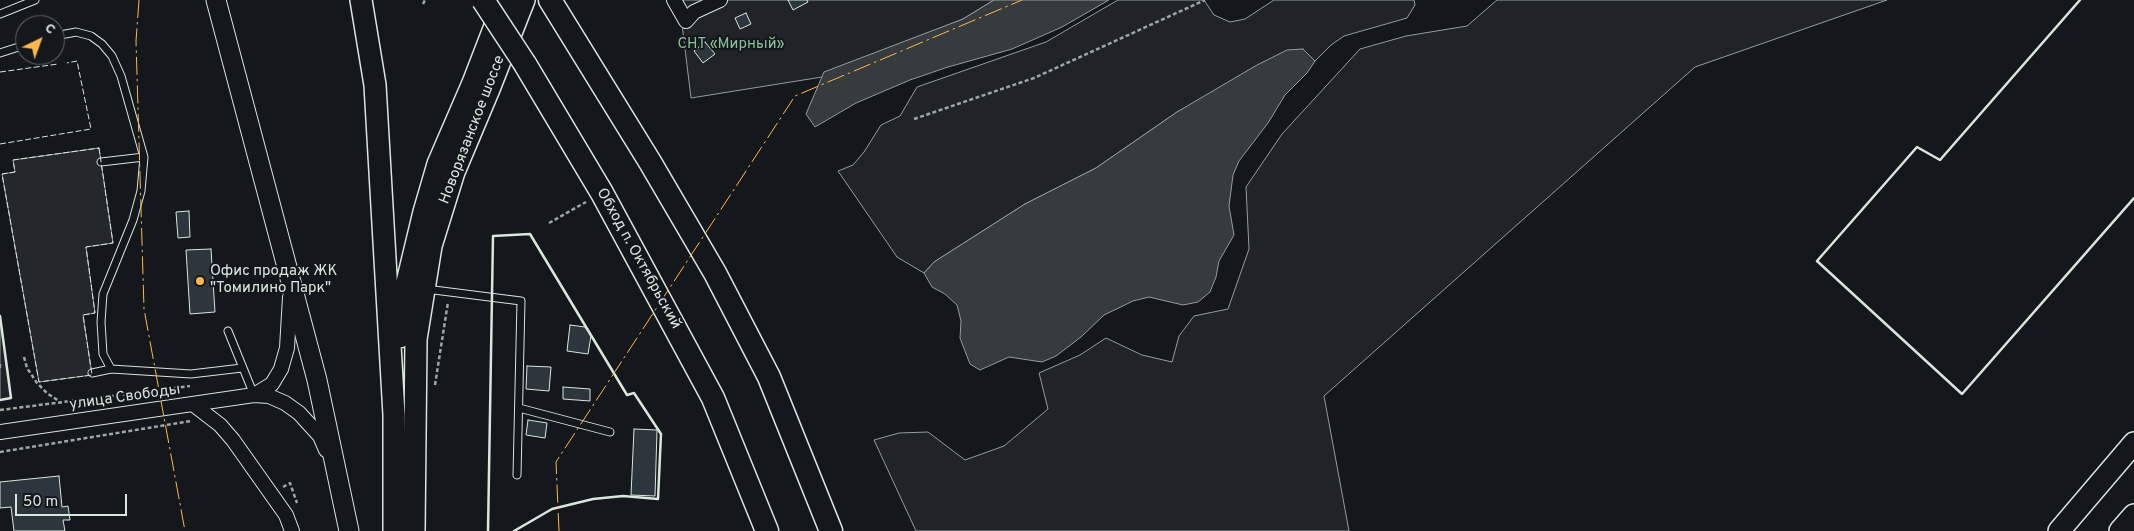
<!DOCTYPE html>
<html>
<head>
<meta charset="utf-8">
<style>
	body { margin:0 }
	#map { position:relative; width:2134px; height:531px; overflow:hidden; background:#14181c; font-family:Overpass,sans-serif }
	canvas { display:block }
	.north { position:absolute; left:15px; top:15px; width:50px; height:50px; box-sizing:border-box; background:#14181c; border:1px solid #626a69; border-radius:50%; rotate:42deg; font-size:14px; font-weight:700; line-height:20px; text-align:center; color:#d8e6dc }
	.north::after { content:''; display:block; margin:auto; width:18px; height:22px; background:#ffb74d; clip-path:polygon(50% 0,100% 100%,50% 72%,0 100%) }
	.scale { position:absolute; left:15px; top:494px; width:112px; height:22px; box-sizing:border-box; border:2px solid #d8e6dc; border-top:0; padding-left:6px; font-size:15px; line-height:18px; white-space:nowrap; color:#d8e6dc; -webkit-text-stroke:4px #14181c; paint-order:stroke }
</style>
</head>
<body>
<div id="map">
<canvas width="2134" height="531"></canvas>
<div class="north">С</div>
<div class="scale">50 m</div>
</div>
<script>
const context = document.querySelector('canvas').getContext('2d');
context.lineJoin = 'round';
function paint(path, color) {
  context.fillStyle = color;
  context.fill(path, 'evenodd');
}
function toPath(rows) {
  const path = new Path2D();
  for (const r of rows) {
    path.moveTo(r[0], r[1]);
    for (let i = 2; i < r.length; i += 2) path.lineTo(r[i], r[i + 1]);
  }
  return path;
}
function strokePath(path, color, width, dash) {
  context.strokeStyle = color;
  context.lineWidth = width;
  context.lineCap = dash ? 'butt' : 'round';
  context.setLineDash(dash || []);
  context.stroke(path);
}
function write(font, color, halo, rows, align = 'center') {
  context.font = font + ' Overpass,sans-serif';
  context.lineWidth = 4;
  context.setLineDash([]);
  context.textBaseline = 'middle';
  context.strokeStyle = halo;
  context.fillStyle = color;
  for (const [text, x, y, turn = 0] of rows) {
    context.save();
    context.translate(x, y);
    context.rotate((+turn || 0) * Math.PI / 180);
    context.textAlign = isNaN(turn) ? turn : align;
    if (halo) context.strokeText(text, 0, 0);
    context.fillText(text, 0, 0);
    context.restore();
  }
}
const green = toPath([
	[681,0,994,0,963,19,822,77,691,98,681,16,681,0],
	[1118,0,1204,0,1214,15,1230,22,1245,19,1274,0,1414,0,1415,5,1407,18,1344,36,1331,45,1315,61,1303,49,1177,112,1096,168,1025,204,934,262,924,273,897,257,838,171,853,165,864,152,881,125,900,116,917,87,1046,42,1118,0],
	[1497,0,1887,0,1695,67,1324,396,1349,531,916,531,874,440,899,433,928,432,965,460,1004,446,1048,409,1039,373,1080,355,1106,338,1142,355,1172,362,1179,336,1194,316,1228,309,1249,249,1246,187,1282,134,1360,49,1406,36,1467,26,1497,0],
	[0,316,11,398,0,400,0,316]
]);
const parking = toPath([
	[99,148,113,243,86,247,95,313,83,315,92,375,39,382,2,174,15,172,13,160,99,148]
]);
const water = toPath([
	[994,0,1109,0,1062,27,1012,49,948,67,910,80,856,103,815,127,806,114,824,72,963,19,994,0],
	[1303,49,1315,61,1307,73,1285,95,1268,123,1239,161,1233,175,1229,206,1234,235,1219,261,1216,277,1210,292,1198,302,1183,305,1149,297,1133,301,1104,315,1081,337,1056,356,1042,362,1009,357,980,370,970,364,960,338,961,321,957,305,945,294,932,287,924,273,934,262,1025,204,1096,168,1177,112,1257,65,1287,50,1303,49]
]);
const building = toPath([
	[788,0,807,0,808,2,793,10,788,0],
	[746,13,751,24,740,29,735,18,746,13],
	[705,42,715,54,703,63,694,51,705,42],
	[189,211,190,237,178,238,176,212,189,211],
	[211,249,215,312,190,314,186,250,211,249],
	[570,325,585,327,591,336,588,354,567,351,570,325],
	[527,366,551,367,549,391,526,389,527,366],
	[563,387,590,389,590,401,563,399,563,387],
	[528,420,547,423,545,438,526,435,528,420],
	[634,429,657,430,655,496,631,495,634,429],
	[59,476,62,507,68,506,70,520,63,520,65,531,14,531,11,507,0,508,0,482,59,476]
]);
const path = toPath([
	[423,4,425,0],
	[914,119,1034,78,1205,0],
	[549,223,586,202],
	[24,357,27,368,37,383,48,394,59,401],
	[0,364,0,370],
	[435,385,448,302],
	[0,410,190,386],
	[0,452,191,421],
	[283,487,290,483,297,503]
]);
const service = toPath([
	[0,14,35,0],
	[55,36,76,32,91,36,102,44,112,56,121,76,144,157],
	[0,53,25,45],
	[101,162,144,157,141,191,133,220,103,294,101,322,103,354,111,369],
	[426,289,521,301,517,475],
	[228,331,254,395],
	[92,373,111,369,191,374,242,368],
	[519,408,610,432]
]);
const minor = toPath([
	[674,0,686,21,694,12,720,0],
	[254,395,269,396,285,403,299,413,320,436,326,450],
	[194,405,220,425,233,440,286,515,292,531],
	[0,432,254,395,272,384,281,369,287,348,290,297]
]);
const secondary = toPath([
	[216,0,317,380,349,531]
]);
const primary = toPath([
	[361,0,375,85,394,415,394,531],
	[400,337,404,295,424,212,438,164,473,83,505,0],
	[414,531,416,339,431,246,454,172,489,89,524,0],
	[2059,531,2134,443],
	[2120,531,2134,515]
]);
const trunk = toPath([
	[550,0,650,162,715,273,769,377,831,531],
	[525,64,602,193,713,398,767,531]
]);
const trunkBridge = toPath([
	[483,0,525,64]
]);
const fence = toPath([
	[0,72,58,64],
	[0,144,91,129,77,61,67,63],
	[99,148,113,243,86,247,95,313,83,315,92,375,39,382,2,174,15,172,13,160,99,148]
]);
const wall = toPath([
	[2080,0,1940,160,1917,147,1817,261,1962,394,2134,198],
	[0,316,11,398,0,400],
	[488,531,493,236,530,234,627,395,634,393,661,434,658,499,623,496,593,499,552,509,514,531]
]);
const power = toPath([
	[139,0,136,41,144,309,185,531],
	[559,531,556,462,795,96,1022,0]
]);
const markers = [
	[200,281,5,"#ffb74d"]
];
const parkNames = [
	["СНТ «Мирный»",731,45]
];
const streetNames = [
	["Новорязанское шоссе",473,130,-69],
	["Обход п. Октябрьский",638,259,61],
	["улица Свободы",125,398,-8]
];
const poiNames = [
	["Офис продаж ЖК",210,272],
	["\"Томилино Парк\"",210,289]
];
paint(green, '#202428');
strokePath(green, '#939e99', 1);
paint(parking, '#24282b');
strokePath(parking, '#939e99', 1);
paint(water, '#363b3e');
strokePath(water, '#939e99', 1);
paint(building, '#2c363c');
strokePath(building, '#d8e6dc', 1);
strokePath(service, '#d8e6dc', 9);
strokePath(minor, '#d8e6dc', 16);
strokePath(secondary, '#d8e6dc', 21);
strokePath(primary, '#d8e6dc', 24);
strokePath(trunk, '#d8e6dc', 25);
strokePath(path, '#9da8a2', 2.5, [4, 2.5]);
strokePath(service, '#14181c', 7);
strokePath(minor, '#14181c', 14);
strokePath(secondary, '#14181c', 19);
strokePath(primary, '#14181c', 21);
strokePath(trunk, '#14181c', 22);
strokePath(trunkBridge, '#d8e6dc', 25, []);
strokePath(trunkBridge, '#14181c', 22);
strokePath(fence, '#d8e6dc', 1, [6, 2.5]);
strokePath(wall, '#d8e6dc', 2.5);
strokePath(power, '#ffb74d', 1, [18, 4, 2.5, 4]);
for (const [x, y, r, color] of markers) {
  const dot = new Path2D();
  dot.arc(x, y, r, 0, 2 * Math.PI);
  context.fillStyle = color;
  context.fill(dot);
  strokePath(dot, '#14181c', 2);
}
write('15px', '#8ac095', '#14181c', parkNames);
write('15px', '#d8e6dc', '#14181c', streetNames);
write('15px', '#d8e6dc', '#14181c', poiNames, 'left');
</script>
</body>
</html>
